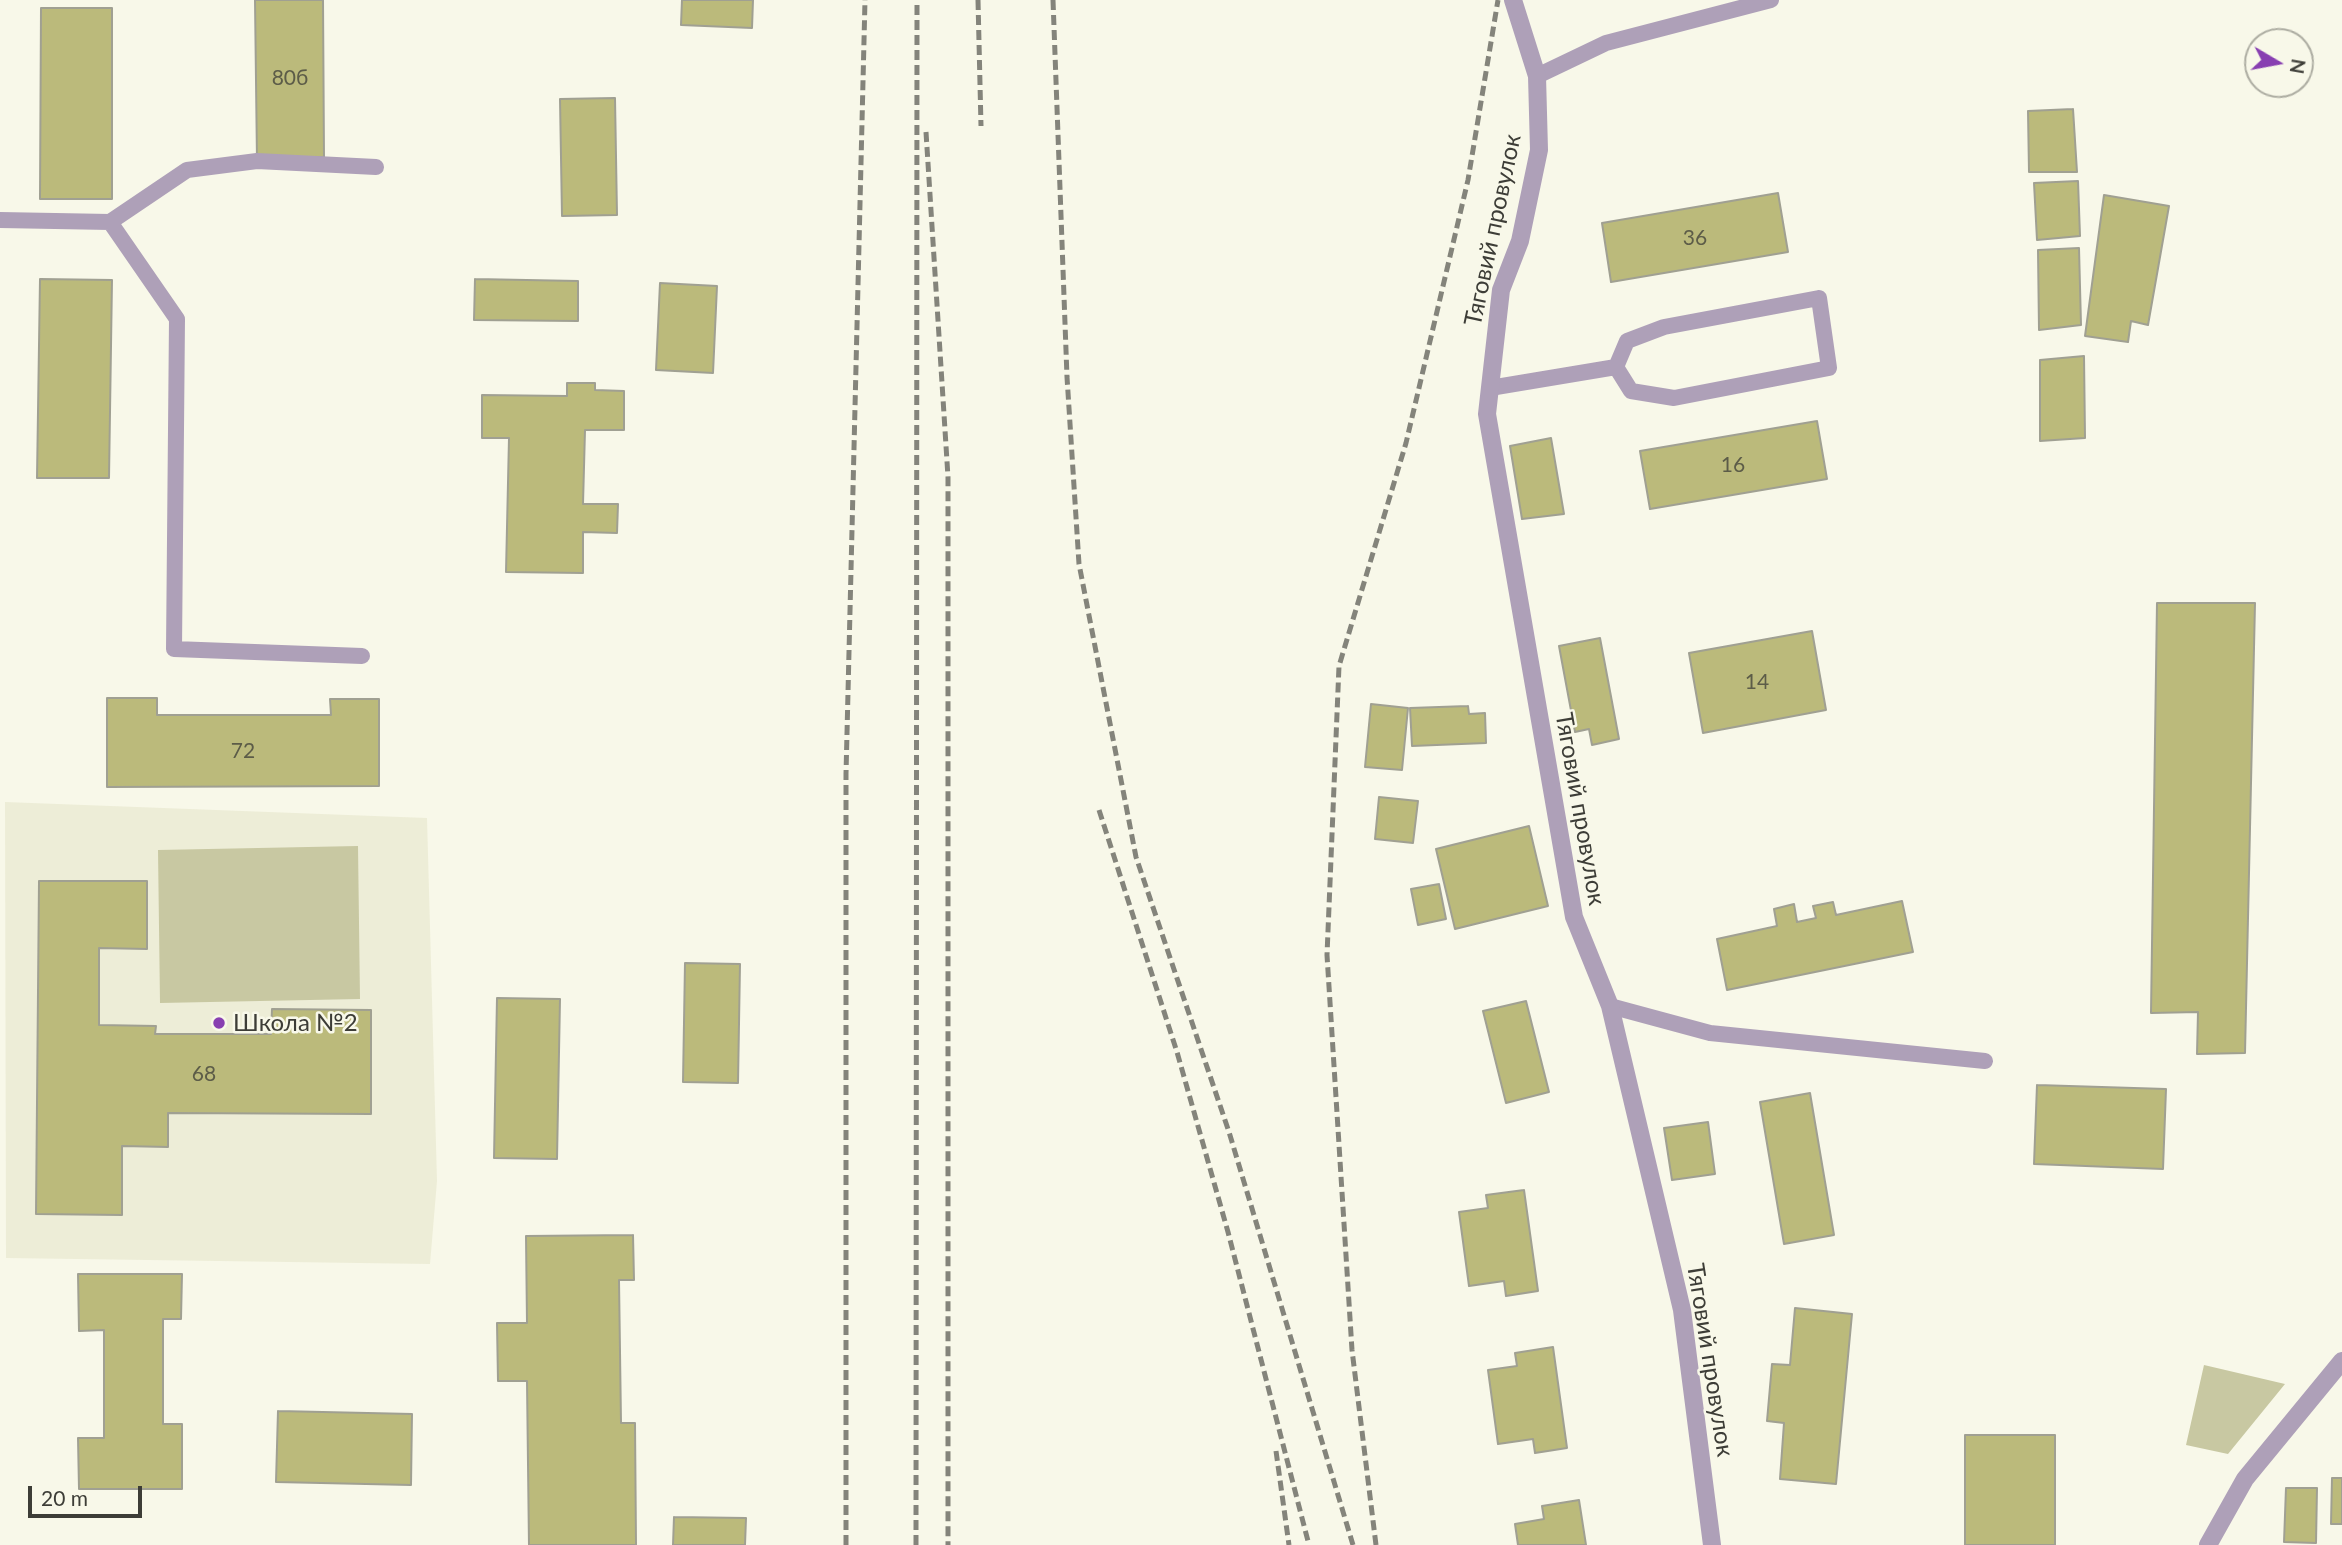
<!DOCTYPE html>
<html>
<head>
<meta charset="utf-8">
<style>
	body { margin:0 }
	#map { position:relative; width:2342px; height:1545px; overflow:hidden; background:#f8f8e9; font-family:Lato,sans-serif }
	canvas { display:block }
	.north { position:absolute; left:2244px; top:28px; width:70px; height:70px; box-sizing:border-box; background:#f8f8e9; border:2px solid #adada2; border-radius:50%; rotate:100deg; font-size:19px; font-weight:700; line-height:28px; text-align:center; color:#3d3d37 }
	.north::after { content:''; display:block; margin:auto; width:24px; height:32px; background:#883fb1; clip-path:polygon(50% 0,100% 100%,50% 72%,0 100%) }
	.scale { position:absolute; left:28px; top:1486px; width:114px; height:32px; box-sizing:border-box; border:4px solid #3d3d37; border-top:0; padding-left:9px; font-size:21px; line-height:24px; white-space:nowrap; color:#3d3d37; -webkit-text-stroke:5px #f8f8e9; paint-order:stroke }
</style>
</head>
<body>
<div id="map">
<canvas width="2342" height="1545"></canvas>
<div class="north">N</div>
<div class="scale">20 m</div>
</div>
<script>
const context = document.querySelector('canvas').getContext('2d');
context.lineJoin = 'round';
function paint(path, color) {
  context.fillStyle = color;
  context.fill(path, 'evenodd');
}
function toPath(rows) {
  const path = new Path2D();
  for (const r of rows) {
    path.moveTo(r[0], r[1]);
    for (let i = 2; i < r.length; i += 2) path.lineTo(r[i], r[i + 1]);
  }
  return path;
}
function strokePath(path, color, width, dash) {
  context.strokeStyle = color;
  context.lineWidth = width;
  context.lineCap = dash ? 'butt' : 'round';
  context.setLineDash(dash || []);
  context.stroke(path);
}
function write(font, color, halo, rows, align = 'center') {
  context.font = font + ' Lato,sans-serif';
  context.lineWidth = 5;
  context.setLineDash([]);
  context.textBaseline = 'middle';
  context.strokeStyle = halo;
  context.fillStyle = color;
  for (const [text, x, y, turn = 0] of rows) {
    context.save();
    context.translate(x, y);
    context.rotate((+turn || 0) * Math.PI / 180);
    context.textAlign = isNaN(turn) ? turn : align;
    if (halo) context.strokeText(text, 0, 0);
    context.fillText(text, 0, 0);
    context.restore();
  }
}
const built = toPath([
	[5,802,427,818,437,1181,430,1264,6,1258]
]);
const green = toPath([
	[358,846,360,999,160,1003,158,850],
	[2204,1365,2285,1384,2228,1454,2186,1445]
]);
const building = toPath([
	[255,0,323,0,324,157,257,161,255,0],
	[682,0,753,0,752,28,681,25,682,0],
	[41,8,112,8,112,199,40,199,41,8],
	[615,98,617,215,562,216,560,99,615,98],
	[2073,109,2077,172,2029,172,2028,111,2073,109],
	[2078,181,2080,236,2037,240,2034,183,2078,181],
	[1778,193,1788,252,1611,282,1602,223,1778,193],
	[2104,195,2169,206,2148,325,2131,321,2128,342,2085,336,2104,195],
	[2079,248,2081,325,2039,330,2038,250,2079,248],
	[40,279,112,280,109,478,37,478,40,279],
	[475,279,578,281,578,321,474,320,475,279],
	[660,283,717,286,713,373,656,370,660,283],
	[2084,356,2085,438,2040,441,2040,360,2084,356],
	[567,383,595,383,595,390,624,391,624,430,585,430,583,504,618,504,617,533,583,532,583,573,506,572,509,438,482,438,482,395,567,396,567,383],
	[1817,421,1827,479,1650,509,1640,451,1817,421],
	[1551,438,1564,514,1522,519,1510,446,1551,438],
	[2157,603,2255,603,2245,1053,2197,1054,2198,1012,2151,1013,2157,603],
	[1812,631,1826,710,1703,733,1689,653,1812,631],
	[1600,638,1619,739,1592,745,1589,729,1575,732,1559,646,1600,638],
	[107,698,157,698,157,715,331,715,330,699,379,699,379,786,107,787,107,698],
	[1371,704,1408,708,1402,770,1365,767,1371,704],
	[1468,706,1469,714,1485,713,1486,743,1412,746,1410,708,1468,706],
	[1379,797,1418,801,1413,843,1375,839,1379,797],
	[1529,826,1548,906,1455,929,1436,849,1529,826],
	[39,881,147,881,147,949,99,948,99,1025,156,1026,155,1034,271,1034,272,1009,371,1010,371,1114,168,1113,168,1147,122,1146,122,1215,36,1214,39,881],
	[1439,884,1446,919,1418,925,1411,889,1439,884],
	[1902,901,1913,952,1727,990,1717,939,1777,926,1774,909,1794,904,1797,922,1816,918,1813,906,1833,902,1836,915,1902,901],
	[685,963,740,964,738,1083,683,1082,685,963],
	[497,998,560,999,557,1159,494,1158,497,998],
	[1526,1001,1549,1092,1506,1103,1483,1011,1526,1001],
	[2037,1085,2166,1089,2163,1169,2034,1164,2037,1085],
	[1810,1093,1834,1235,1784,1244,1760,1102,1810,1093],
	[1708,1122,1715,1174,1672,1180,1664,1128,1708,1122],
	[1524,1190,1538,1291,1506,1296,1504,1281,1469,1286,1459,1212,1488,1208,1486,1195,1524,1190],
	[633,1235,634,1280,619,1280,621,1423,635,1423,636,1545,529,1545,527,1381,498,1381,497,1323,527,1323,526,1236,633,1235],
	[78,1274,182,1274,181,1319,163,1319,163,1424,182,1424,182,1489,79,1489,78,1438,104,1438,104,1330,79,1331,78,1274],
	[1795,1308,1852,1314,1836,1484,1780,1479,1784,1423,1767,1421,1772,1364,1790,1365,1795,1308],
	[1553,1347,1567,1448,1535,1453,1533,1439,1498,1444,1488,1370,1517,1366,1515,1353,1553,1347],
	[278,1411,412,1414,411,1485,276,1482,278,1411],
	[1965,1435,2055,1435,2055,1545,1965,1545,1965,1435],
	[2332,1478,2342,1478,2342,1524,2331,1524,2332,1478],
	[2286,1488,2317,1488,2316,1543,2284,1542,2286,1488],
	[1579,1500,1586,1545,1518,1545,1515,1524,1544,1519,1542,1506,1579,1500],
	[674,1517,746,1518,745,1545,673,1545,674,1517]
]);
const lane = toPath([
	[1537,76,1606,43,1771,0],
	[0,220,110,222,177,319,174,649,362,656],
	[110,222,187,170,257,161,376,167],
	[1490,388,1616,367,1631,391,1674,398,1829,368,1819,298,1664,327,1627,341,1616,367],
	[1610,1006,1710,1033,1985,1061]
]);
const street = toPath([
	[1513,0,1537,76,1539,150,1520,241,1501,290,1487,414,1574,917,1610,1006,1682,1310,1712,1545],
	[2208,1545,2245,1479,2342,1361]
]);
const rail = toPath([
	[978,0,981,126],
	[1053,0,1067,377,1079,564,1136,857,1229,1132,1353,1545],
	[926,132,948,477,948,1545],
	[1099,810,1177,1052,1228,1232,1309,1545],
	[1276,1451,1289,1545],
	[846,1545,846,774,865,0],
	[916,1545,917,0],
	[1376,1545,1352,1350,1327,955,1339,666,1406,443,1468,180,1498,0]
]);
const markers = [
	[219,1023,7,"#883fb1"]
];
const numberNames = [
	["80б",290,78],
	["36",1695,238],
	["16",1733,465],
	["14",1757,682],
	["72",243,751],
	["68",204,1074]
];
const streetNames = [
	["Тяговий провулок",1493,230,-78],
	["Тяговий провулок",1580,809,80],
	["Тяговий провулок",1710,1360,81]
];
const poiNames = [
	["Школа №2",233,1023]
];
paint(built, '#ededd7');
paint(green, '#c8c8a2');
paint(building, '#bbba7b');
strokePath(building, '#a0a092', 2);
strokePath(lane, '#aea0b8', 16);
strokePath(street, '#aea0b8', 18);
strokePath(rail, '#84847b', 5, [10, 5]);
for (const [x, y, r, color] of markers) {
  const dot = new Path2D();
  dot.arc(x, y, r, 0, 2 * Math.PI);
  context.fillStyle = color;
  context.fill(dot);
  strokePath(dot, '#f8f8e9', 2.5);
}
write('21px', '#5c5c48', null, numberNames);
write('24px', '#3d3d37', '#f8f8e9', streetNames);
write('24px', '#3d3d37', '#f8f8e9', poiNames, 'left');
</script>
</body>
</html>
